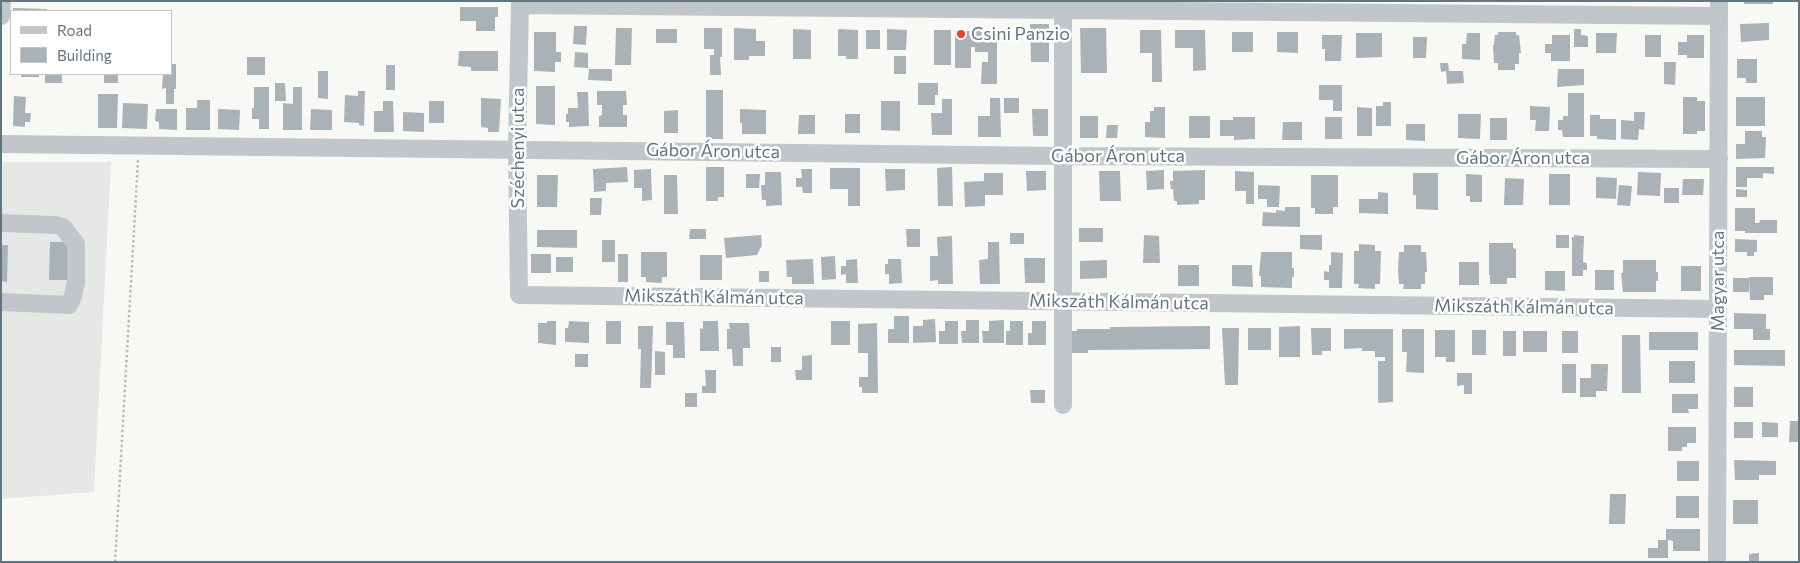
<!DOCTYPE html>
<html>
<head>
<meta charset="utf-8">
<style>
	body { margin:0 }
	#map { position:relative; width:1800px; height:563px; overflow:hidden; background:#f8f8f5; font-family:Commissioner,sans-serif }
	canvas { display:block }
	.frame { position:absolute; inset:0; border:2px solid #627681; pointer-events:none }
	.legend { position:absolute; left:10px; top:10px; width:162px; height:65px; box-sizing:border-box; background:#fff; border:1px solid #c0c8cd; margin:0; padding:6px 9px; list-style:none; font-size:15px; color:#627681 }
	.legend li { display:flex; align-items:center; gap:10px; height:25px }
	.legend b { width:25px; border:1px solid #c0c8cd }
</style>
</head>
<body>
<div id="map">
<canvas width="1800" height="563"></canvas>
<div class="frame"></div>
<ul class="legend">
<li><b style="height:6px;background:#c1c6ca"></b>Road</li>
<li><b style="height:14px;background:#a8b2b7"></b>Building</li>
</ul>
</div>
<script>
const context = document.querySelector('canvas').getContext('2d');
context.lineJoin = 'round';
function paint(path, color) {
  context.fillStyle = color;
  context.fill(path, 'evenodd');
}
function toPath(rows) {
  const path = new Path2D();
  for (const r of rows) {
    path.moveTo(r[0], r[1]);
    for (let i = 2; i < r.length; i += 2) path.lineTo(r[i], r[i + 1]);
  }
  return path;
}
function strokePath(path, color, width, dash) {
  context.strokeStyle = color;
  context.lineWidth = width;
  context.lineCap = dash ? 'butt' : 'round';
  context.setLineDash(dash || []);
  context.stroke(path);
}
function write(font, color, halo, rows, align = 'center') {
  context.font = font + ' Commissioner,sans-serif';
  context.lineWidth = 5;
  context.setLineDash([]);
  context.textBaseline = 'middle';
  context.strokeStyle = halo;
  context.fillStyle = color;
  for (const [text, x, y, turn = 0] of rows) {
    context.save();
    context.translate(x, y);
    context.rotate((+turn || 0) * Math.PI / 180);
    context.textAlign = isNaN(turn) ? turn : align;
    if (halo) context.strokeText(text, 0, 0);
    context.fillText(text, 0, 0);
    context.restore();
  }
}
const built = toPath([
	[1,162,111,162,94,492,1,499]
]);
const building = toPath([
	[1744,1,1773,1,1773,4,1744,4],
	[460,7,498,7,498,17,495,17,495,31,476,31,476,21,460,21],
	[13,8,47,9,47,11,13,11],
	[1769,23,1769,40,1741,42,1740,24],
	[1030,24,1049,24,1049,62,1031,62],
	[574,26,587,26,586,45,573,44],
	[616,28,632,28,631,65,615,65],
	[704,28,722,28,722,57,720,57,721,75,710,75,710,55,714,55,714,49,704,49],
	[734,28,756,29,756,41,765,41,765,56,749,56,749,60,734,60],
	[1080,28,1106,28,1107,73,1081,73],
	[656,29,677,29,677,43,656,43],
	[793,29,811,30,811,59,793,59],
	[838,29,858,30,858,59,846,59,846,56,838,56],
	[887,29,907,30,906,50,887,50],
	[1574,29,1581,29,1581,35,1588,36,1588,47,1574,47],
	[866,30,880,30,880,49,866,49],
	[934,30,951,30,951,65,934,65],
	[1140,30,1161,30,1162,82,1152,82,1152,53,1140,53],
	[1175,30,1205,30,1206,70,1193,71,1193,48,1175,48],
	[955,31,997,31,997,84,981,84,982,62,988,62,988,52,975,52,975,47,971,47,971,68,955,68],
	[534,32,556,32,556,52,561,52,561,62,555,62,555,72,534,71],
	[1232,32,1253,32,1253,52,1232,52],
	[1277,32,1298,32,1298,53,1277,52],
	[1498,32,1516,32,1516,35,1519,35,1521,53,1519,53,1519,64,1515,64,1515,70,1498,70,1498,63,1494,63,1493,45,1494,45,1495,35,1498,35],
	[1356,33,1382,33,1382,57,1356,58],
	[1467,33,1480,33,1480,60,1462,59,1462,44,1466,44],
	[1596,33,1617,33,1616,53,1596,53],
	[1322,35,1342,35,1341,61,1325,61,1325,49,1322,49],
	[1552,35,1570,35,1570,61,1551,61,1551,53,1545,53,1545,44,1552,44],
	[1645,35,1661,35,1661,57,1645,57],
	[1687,35,1704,35,1704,58,1687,58,1687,55,1678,55,1678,42,1687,42],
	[1413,37,1427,37,1426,58,1413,58],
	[459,51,498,51,498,71,471,71,471,67,458,66],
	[575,52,588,53,588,68,574,67],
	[894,56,906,56,906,74,894,74],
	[247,57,265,57,265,75,247,75],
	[1737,59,1757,59,1757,83,1746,83,1746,78,1737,78],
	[1664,62,1676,62,1675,85,1664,84],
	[1440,63,1448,63,1449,71,1463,71,1464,83,1447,84,1446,71,1441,72],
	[171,64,176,64,176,89,174,89,174,104,166,104,166,88,162,89,163,74,171,74],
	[386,65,395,65,395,90,386,90],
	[589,69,612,69,612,81,588,80],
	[1558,69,1584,69,1584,85,1557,87],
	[318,71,328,71,328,99,318,98],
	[21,74,39,74,39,77,21,77],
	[104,74,118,74,118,83,104,83],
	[45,75,62,75,62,83,45,83],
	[275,83,285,83,286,101,275,101],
	[918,83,938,83,938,95,935,95,935,105,918,105],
	[1319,85,1342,85,1342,111,1333,111,1333,100,1319,100],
	[536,86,555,86,555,125,536,124],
	[254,87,269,87,269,129,259,129,259,119,252,119,252,108,254,108],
	[293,87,302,87,302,130,283,130,283,103,293,104],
	[706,90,723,90,723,139,706,139],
	[358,91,365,91,364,126,359,125,359,123,344,122,345,95,358,96],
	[597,91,626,91,627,105,623,105,623,115,627,115,627,127,599,127,599,116,602,115,602,105,597,105],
	[577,92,588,92,589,126,569,127,569,122,566,122,566,114,568,114,568,108,578,108],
	[1568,93,1584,93,1584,137,1563,137,1562,130,1558,130,1558,120,1563,120,1563,116,1568,116],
	[98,94,118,94,117,128,98,128],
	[14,96,26,97,25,113,31,113,30,122,25,122,25,127,13,126],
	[1683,97,1697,97,1697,101,1705,101,1705,131,1697,131,1697,134,1683,134],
	[1736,97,1765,97,1765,126,1736,126],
	[481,98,501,99,499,132,488,132,488,128,481,127],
	[990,98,1000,98,1001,137,978,137,978,116,990,116],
	[1004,98,1019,98,1019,113,1004,113],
	[942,99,952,99,952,135,932,135,931,113,942,113],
	[197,100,210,100,210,130,186,130,186,108,197,108],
	[383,101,393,101,394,132,374,132,374,111,383,111],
	[429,101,444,101,444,123,429,123],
	[881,101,900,101,900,131,881,130],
	[1383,102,1391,102,1391,126,1376,126,1376,106,1383,106],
	[123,103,148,104,147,129,122,128],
	[1530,106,1550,107,1549,131,1535,131,1536,120,1530,120],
	[1154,107,1165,107,1165,138,1145,137,1145,122,1150,122,1150,111,1154,111],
	[1357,107,1372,108,1372,136,1357,136],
	[156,109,177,109,177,130,159,129,159,122,155,121],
	[218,109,240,110,239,130,218,129],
	[311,109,332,110,332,130,310,130],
	[740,109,766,110,766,134,742,134,742,123,740,123],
	[1032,109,1048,109,1048,136,1033,136],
	[678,110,678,133,664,133,664,111],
	[403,112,424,113,424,132,403,131],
	[1634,112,1645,112,1644,130,1639,129,1638,140,1621,139,1621,120,1634,121],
	[845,114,860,114,860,133,845,133],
	[1458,114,1481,114,1480,139,1458,138],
	[799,115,815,115,815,134,798,134],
	[1590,115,1600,115,1600,119,1616,119,1616,140,1597,139,1597,136,1590,136],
	[1080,116,1098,116,1098,138,1080,138],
	[1189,116,1210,116,1210,138,1189,138],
	[1233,117,1255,117,1255,139,1234,140,1234,136,1220,136,1220,120,1233,120],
	[1325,117,1342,117,1342,139,1325,139],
	[1490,118,1507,118,1507,140,1490,140],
	[1283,122,1302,122,1302,140,1282,140],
	[1406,124,1425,124,1425,141,1406,140],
	[1107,125,1118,125,1117,138,1106,138],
	[1745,131,1762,131,1762,137,1766,137,1765,158,1736,159,1736,144,1745,144],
	[627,167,628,182,606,183,606,191,594,192,593,169],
	[706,167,724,167,724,197,718,197,718,201,706,201],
	[952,167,953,206,938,206,937,168],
	[1736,167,1774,167,1774,174,1763,173,1763,178,1747,178,1747,187,1736,187],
	[830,168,860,168,860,206,848,206,848,189,830,189],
	[651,169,652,200,642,201,642,188,634,188,634,170],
	[801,169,812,169,812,193,803,193,802,187,796,187,796,178,802,178],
	[885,169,905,169,905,190,886,191],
	[1164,170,1164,189,1147,190,1146,171],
	[1205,170,1205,200,1199,200,1199,204,1177,205,1177,201,1174,201,1173,189,1171,189,1170,181,1173,181,1173,171],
	[1026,171,1046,171,1046,190,1027,191],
	[1099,171,1120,171,1121,201,1100,201],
	[1235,171,1254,172,1254,204,1246,204,1246,191,1235,191],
	[765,172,781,172,782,205,766,206,766,200,762,200,761,185,765,185],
	[1638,172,1661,173,1660,196,1637,195],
	[984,173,1003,173,1003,195,985,195,985,206,965,207,964,182,984,181],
	[1413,173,1438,173,1438,210,1416,209,1416,195,1413,195],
	[746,174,760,174,759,188,746,188],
	[1466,174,1482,175,1482,202,1470,202,1470,196,1466,196],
	[1549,174,1570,174,1570,205,1549,205],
	[537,175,558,175,557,207,537,207],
	[664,175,677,175,678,214,664,214],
	[1311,175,1338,175,1338,207,1333,207,1333,214,1315,214,1315,208,1311,208],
	[1596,177,1617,178,1616,199,1596,198],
	[1505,178,1524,179,1523,205,1504,205],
	[1683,179,1704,179,1703,195,1682,195],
	[1258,185,1280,186,1279,207,1267,207,1267,199,1258,199],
	[1619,185,1632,186,1630,206,1617,205],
	[1664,188,1679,188,1679,203,1664,203],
	[1736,189,1747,190,1747,197,1736,197],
	[1378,192,1388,193,1388,214,1359,213,1359,199,1378,199],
	[590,198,602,198,601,215,590,215],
	[1285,207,1300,207,1300,227,1262,226,1263,212,1276,213,1276,210,1285,211],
	[1735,208,1755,208,1755,223,1759,223,1760,220,1777,220,1777,233,1745,233,1745,231,1735,231],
	[1079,228,1103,228,1103,242,1079,242],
	[690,229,706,229,706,239,689,239],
	[906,229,920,229,920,247,907,247],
	[537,230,577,230,577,248,537,247],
	[1010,233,1024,233,1024,244,1010,244],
	[761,235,762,245,757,255,726,258,724,238],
	[1144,235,1159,236,1160,263,1143,263],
	[1300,235,1322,235,1322,250,1300,249],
	[1556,235,1569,235,1569,248,1556,248],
	[1574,235,1584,236,1583,262,1587,263,1587,270,1583,270,1583,276,1572,276,1572,237,1574,237],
	[952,236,953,284,938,284,938,280,930,281,930,256,938,256,937,237],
	[1735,239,1757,240,1757,252,1754,252,1754,256,1747,256,1747,252,1735,252],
	[602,240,615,240,615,262,602,262],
	[50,242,69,242,68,280,49,280],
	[988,242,999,242,1000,284,980,284,979,260,988,259],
	[1489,243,1513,243,1513,248,1516,249,1516,278,1507,278,1507,284,1490,284,1490,275,1489,275],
	[1359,244,1375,245,1375,251,1381,251,1380,284,1375,284,1375,289,1358,288,1359,284,1354,284,1354,251,1359,251],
	[1,245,8,245,7,282,1,281],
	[1404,245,1421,245,1421,252,1426,252,1427,272,1425,272,1425,284,1421,284,1421,289,1403,289,1404,284,1399,284,1398,271,1399,252,1404,252],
	[641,252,667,252,667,277,662,277,662,283,646,282,646,277,641,277],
	[1261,252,1292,252,1292,268,1294,268,1294,277,1292,277,1292,288,1261,287,1261,276,1259,276],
	[1331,252,1343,253,1342,288,1329,288,1329,280,1324,280,1324,271,1329,272,1329,265,1331,265],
	[531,254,551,254,551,273,531,273],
	[618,254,628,254,628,282,618,282],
	[700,255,722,255,722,280,700,280],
	[835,256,836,279,822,280,821,257],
	[556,257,573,257,573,272,556,272],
	[1024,258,1045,258,1045,283,1025,283],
	[813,259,814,284,792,284,792,277,787,277,786,260],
	[857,259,858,283,846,283,846,274,841,275,841,266,846,266,846,260],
	[888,259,901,259,902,283,889,284,889,274,885,274,885,264,888,264],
	[1107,260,1107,278,1080,279,1080,261],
	[1623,260,1656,260,1656,272,1658,272,1658,281,1656,281,1656,292,1623,292,1621,273,1623,273],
	[1459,262,1479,262,1479,285,1459,285],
	[1178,265,1199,265,1199,286,1178,286],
	[1232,265,1252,265,1253,287,1232,286],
	[1681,266,1701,266,1701,291,1681,291],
	[1595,270,1614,270,1614,290,1595,290],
	[759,271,769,271,769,282,759,282],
	[1545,271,1565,271,1565,291,1545,290],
	[1749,277,1773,277,1773,295,1764,295,1764,300,1750,300],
	[1733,278,1749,278,1749,292,1733,292],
	[1734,313,1766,314,1766,329,1770,329,1770,340,1753,340,1753,329,1734,329],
	[894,316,909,316,909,343,888,343,888,329,894,329],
	[935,319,936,342,913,343,913,326,923,326,923,320],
	[966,320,979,320,979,343,962,343,961,331,966,331],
	[1004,320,1004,343,983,343,982,331,989,331,989,321],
	[547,321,556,321,556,345,538,343,538,323,547,323],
	[569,321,589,322,589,343,565,342,565,328,568,328],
	[606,321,621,321,621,344,606,344],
	[703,321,718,321,719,351,700,351,700,328,703,329],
	[831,321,850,321,850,345,831,345],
	[945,321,958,321,958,344,939,344,939,331,945,331],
	[1010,321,1023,321,1023,345,1006,345,1006,331,1010,331],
	[1032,321,1046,321,1046,345,1028,345,1028,333,1032,333],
	[666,322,684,322,685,358,673,358,673,345,666,345],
	[729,323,749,323,750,348,743,348,743,366,733,366,732,349,727,349,727,329,730,329],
	[877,323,878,393,862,393,862,387,859,387,859,377,868,377,868,353,858,353,858,324],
	[638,326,653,326,651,388,640,388,641,349,638,349],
	[1210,326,1210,349,1088,350,1088,353,1072,353,1071,331,1077,331,1077,329,1110,329,1110,327],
	[1300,326,1300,357,1279,357,1279,327],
	[1222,328,1239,328,1238,385,1225,385],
	[1248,328,1271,328,1271,350,1248,350],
	[1311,328,1331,328,1331,351,1322,351,1322,355,1312,355],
	[1344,329,1393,329,1393,402,1378,403,1378,361,1385,361,1385,357,1375,357,1375,351,1362,351,1362,348,1344,349],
	[1402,329,1424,329,1424,373,1406,372,1407,352,1402,352],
	[1435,330,1455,330,1455,362,1446,362,1446,357,1435,357],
	[1472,330,1486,330,1486,355,1472,355],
	[1503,331,1516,331,1516,356,1503,356],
	[1523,331,1547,331,1547,352,1523,352],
	[1562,331,1578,331,1578,353,1562,353],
	[1649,332,1698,332,1698,350,1649,350],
	[1622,335,1640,335,1641,393,1622,393],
	[771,347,781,347,781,362,771,362],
	[1734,350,1785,350,1785,366,1734,365],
	[655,351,665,352,665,375,655,375],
	[575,354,588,354,588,367,575,367],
	[812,355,812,380,796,380,795,370,802,370,802,356],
	[1669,361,1695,361,1695,383,1669,383],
	[1562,364,1576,364,1576,393,1562,393],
	[1591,364,1608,364,1607,391,1596,391,1596,397,1580,397,1580,378,1591,378],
	[705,370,716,370,716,393,702,393,702,386,706,386],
	[1457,373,1472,373,1472,394,1464,394,1464,385,1457,386],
	[1734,387,1753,387,1753,407,1734,407],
	[1030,390,1045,390,1045,403,1031,403],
	[685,393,697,393,697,407,685,407],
	[1672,394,1698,394,1698,409,1688,409,1689,413,1672,413],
	[1790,421,1799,421,1799,442,1789,442],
	[1734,422,1753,422,1753,438,1734,438],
	[1762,422,1778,423,1778,437,1762,437],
	[1668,427,1696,427,1696,443,1687,443,1687,447,1682,447,1682,451,1668,451],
	[1734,460,1776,461,1776,475,1759,475,1759,480,1735,480],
	[1677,461,1699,461,1699,481,1677,481],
	[1610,494,1626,494,1625,524,1609,524],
	[1676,496,1699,496,1699,518,1676,518],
	[1733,500,1758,500,1758,524,1733,524],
	[1666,529,1700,529,1700,551,1673,551,1673,541,1668,540,1668,558,1648,558,1648,548,1658,548,1658,540,1666,540],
	[1759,553,1759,562,1749,562,1749,554]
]);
const path = toPath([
	[115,562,138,160]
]);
const minor = toPath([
	[520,1,517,150,519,295,1718,309],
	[520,5,1719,16],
	[1,16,2,1],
	[1,144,1062,156,1719,159],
	[1,223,55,225,63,227,76,244,76,282,73,296,69,305,1,302],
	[1063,405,1063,1],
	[1717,562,1719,1]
]);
const markers = [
	[961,34,5,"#e84325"]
];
const poiNames = [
	["Csini Panzio",971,34]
];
const streetNames = [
	["Széchenyi utca",518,148,-90],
	["Gábor Áron utca",713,151,1],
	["Gábor Áron utca",1118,156],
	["Gábor Áron utca",1523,158],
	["Magyar utca",1718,281,-90],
	["Mikszáth Kálmán utca",714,297,1],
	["Mikszáth Kálmán utca",1119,302,1],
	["Mikszáth Kálmán utca",1524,307,1]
];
paint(built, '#e6e8e6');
paint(building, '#a8b2b7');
strokePath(path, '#b9bdc0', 2.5, [2.5, 2.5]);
strokePath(minor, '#c1c6ca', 18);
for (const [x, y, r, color] of markers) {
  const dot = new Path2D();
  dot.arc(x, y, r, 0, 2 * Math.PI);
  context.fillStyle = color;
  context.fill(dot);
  strokePath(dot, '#fff', 2);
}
write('18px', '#627681', '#fff', poiNames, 'left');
write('18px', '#627681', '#fff', streetNames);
</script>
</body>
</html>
